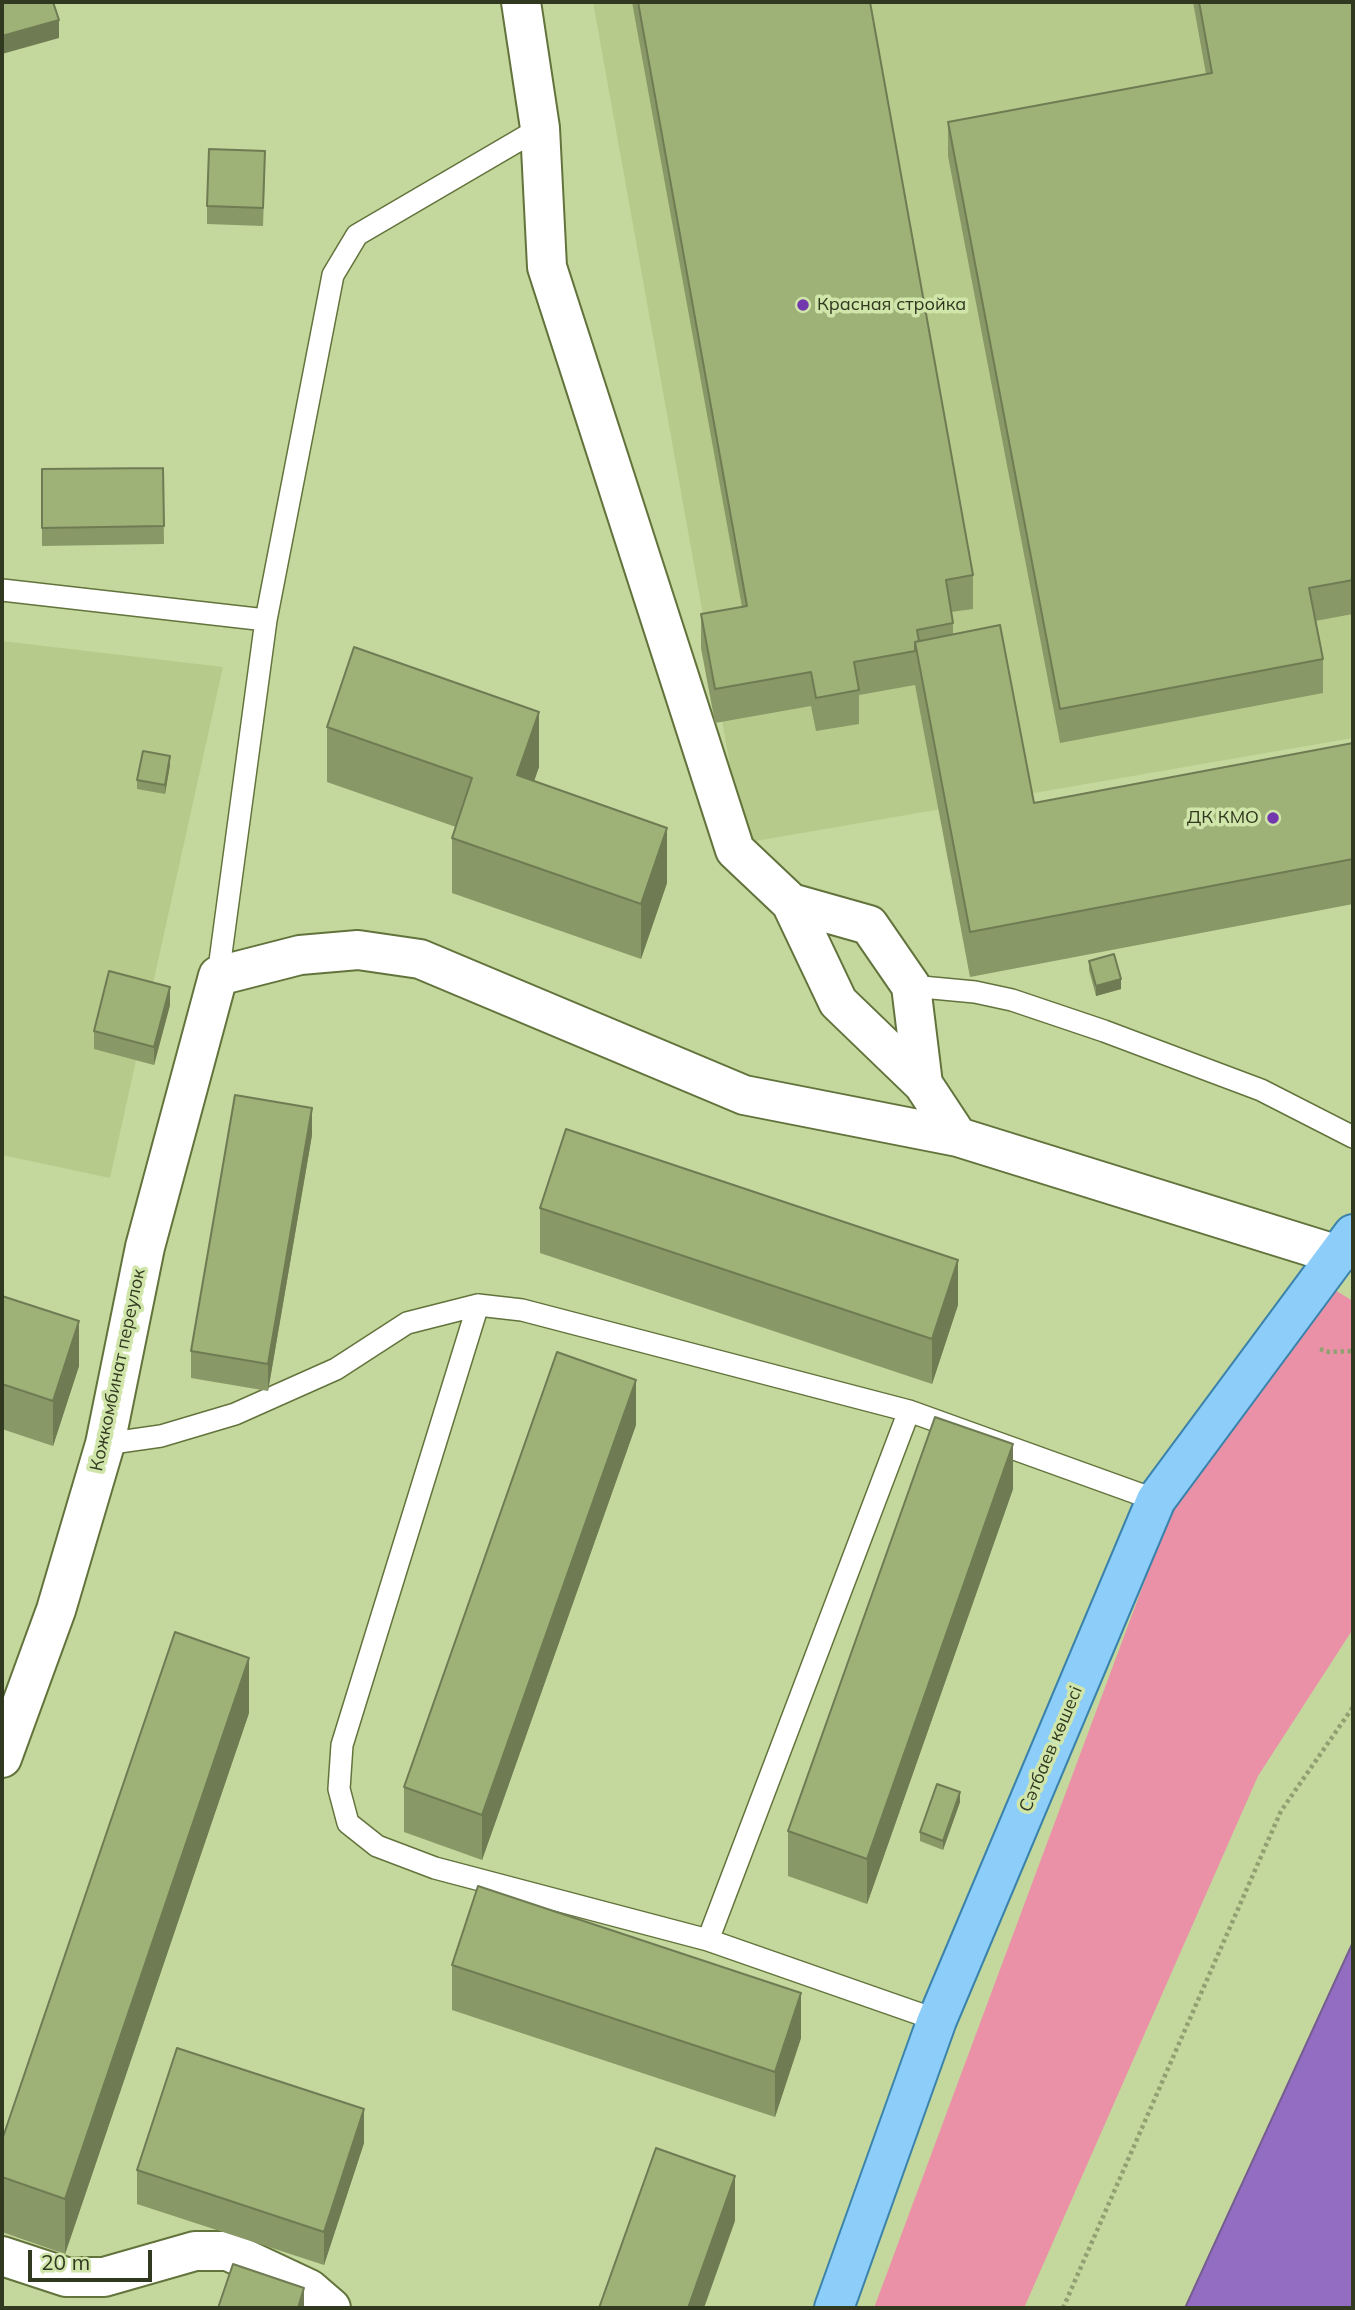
<!DOCTYPE html>
<html>
<head>
<meta charset="utf-8">
<style>
	body { margin:0 }
	#map { position:relative; width:1355px; height:2310px; overflow:hidden; background:#c4d79c; font-family:Mulish,sans-serif }
	canvas { display:block }
	.frame { position:absolute; inset:0; border:4px solid #313820; pointer-events:none }
	.scale { position:absolute; left:28px; top:2250px; width:124px; height:32px; box-sizing:border-box; border:4px solid #313820; border-top:0; padding-left:9px; font-size:21px; line-height:24px; white-space:nowrap; color:#313820; -webkit-text-stroke:5px #d0e5a9; paint-order:stroke }
</style>
</head>
<body>
<div id="map">
<canvas width="1355" height="2310"></canvas>
<div class="frame"></div>
<div class="scale">20 m</div>
</div>
<script>
const context = document.querySelector('canvas').getContext('2d');
context.lineJoin = 'round';
function paint(path, color) {
  context.fillStyle = color;
  context.fill(path, 'evenodd');
}
function toPath(rows) {
  const path = new Path2D();
  for (const r of rows) {
    path.moveTo(r[0], r[1]);
    for (let i = 2; i < r.length; i += 2) path.lineTo(r[i], r[i + 1]);
  }
  return path;
}
function strokePath(path, color, width, dash) {
  context.strokeStyle = color;
  context.lineWidth = width;
  context.lineCap = dash ? 'butt' : 'round';
  context.setLineDash(dash || []);
  context.stroke(path);
}
function write(font, color, halo, rows, align = 'center') {
  context.font = font + ' Mulish,sans-serif';
  context.lineWidth = 7;
  context.setLineDash([]);
  context.textBaseline = 'middle';
  context.strokeStyle = halo;
  context.fillStyle = color;
  for (const [text, x, y, turn = 0] of rows) {
    context.save();
    context.translate(x, y);
    context.rotate((+turn || 0) * Math.PI / 180);
    context.textAlign = isNaN(turn) ? turn : align;
    if (halo) context.strokeText(text, 0, 0);
    context.fillText(text, 0, 0);
    context.restore();
  }
}
const built = toPath([
	[593,2,1353,2,1353,738,744,843],
	[2,641,223,667,110,1178,2,1155]
]);
const green = toPath([
	[1333,1289,1353,1301,1353,1629,1258,1776,1024,2308,874,2308,1174,1502]
]);
const water = toPath([
	[1353,1942,1353,2308,1185,2308,1353,1942]
]);
const path = toPath([
	[1320,1349,1329,1352,1353,1351],
	[1063,2308,1281,1811,1353,1707]
]);
const service = toPath([
	[2,590,266,620],
	[218,976,266,620,333,275,357,235,540,128],
	[911,986,975,992,1012,1000,1104,1031,1261,1090,1353,1137],
	[478,1305,342,1745,339,1789,348,1823,377,1846,435,1868,708,1940,937,2020],
	[105,1444,161,1436,235,1414,336,1369,407,1323,478,1305,522,1310,909,1411,1156,1500],
	[708,1940,909,1411]
]);
const minor = toPath([
	[521,2,540,128,547,267,735,850,791,903,838,1002,923,1084,958,1137,1338,1255],
	[791,903,869,925,911,986,923,1084],
	[2,1758,56,1610,105,1444,145,1247,218,976,300,955,358,950,420,959,744,1095,958,1137],
	[2,2256,66,2277,104,2277,195,2251,228,2251,309,2289,331,2308]
]);
const primary = toPath([
	[834,2308,937,2020,1156,1500,1353,1234]
]);
const wall = toPath([
	[632,2,870,2,973,575,973,609,951,612,953,623,953,635,1034,803,1353,743,1353,904,970,977,915,685,859,695,859,724,816,731,811,706,715,723,701,648,701,614,742,607],
	[1193,2,1353,2,1353,614,1315,621,1323,659,1323,693,1060,743,948,156,948,122,1206,74],
	[265,169,263,226,207,224,207,206],
	[163,468,164,544,42,546,42,469],
	[327,727,539,767,534,781,667,883,641,959,452,893,452,838,456,827,327,782],
	[170,765,165,794,137,789,137,780],
	[1089,961,1121,989,1096,996,1089,970],
	[170,1005,154,1065,94,1049,94,1031],
	[312,1135,268,1391,191,1378,191,1351],
	[540,1208,958,1305,932,1384,540,1253],
	[2,1296,79,1366,53,1446,2,1429],
	[636,1425,482,1860,404,1832,404,1787],
	[1013,1489,867,1904,788,1876,788,1831],
	[249,1713,65,2254,2,2232,2,2177],
	[960,1802,943,1850,920,1841,920,1832],
	[452,1965,801,2038,775,2117,452,2010],
	[364,2143,324,2265,137,2204,137,2170]
]);
const shadedWall = toPath([
	[59,20,59,38,2,54,2,36],
	[539,712,539,767,517,830,517,775],
	[170,756,170,765,165,794,165,785],
	[667,828,667,883,641,959,641,904],
	[1121,979,1121,989,1096,996,1096,986],
	[170,987,170,1005,154,1065,154,1047],
	[312,1108,312,1135,268,1391,268,1364],
	[958,1260,958,1305,932,1384,932,1339],
	[79,1321,79,1366,53,1446,53,1401],
	[636,1380,636,1425,482,1860,482,1815],
	[1013,1444,1013,1489,867,1904,867,1859],
	[249,1658,249,1713,65,2254,65,2199],
	[960,1792,960,1802,943,1850,943,1841],
	[801,1993,801,2038,775,2117,775,2072],
	[364,2109,364,2143,324,2265,324,2232],
	[735,2176,735,2221,704,2308,688,2308],
	[304,2288,304,2308,298,2308]
]);
const building = toPath([
	[2,2,53,2,59,20,2,36,2,2],
	[638,2,870,2,973,575,946,580,953,623,917,630,919,641,915,642,915,651,854,662,859,690,816,698,811,672,715,689,701,614,747,606,638,2],
	[1199,2,1353,2,1353,580,1309,588,1323,659,1060,709,948,122,1212,73,1199,2],
	[209,149,265,151,263,208,207,206,209,149],
	[163,468,164,526,42,528,42,469,163,468],
	[1000,625,1034,803,1353,743,1353,859,970,932,915,642,1000,625],
	[354,647,539,712,517,775,667,828,641,904,452,838,472,778,327,727,354,647],
	[143,751,170,756,165,785,137,780,143,751],
	[1114,954,1121,979,1096,986,1089,961,1114,954],
	[109,971,170,987,154,1047,94,1031,109,971],
	[235,1095,312,1108,268,1364,191,1351,235,1095],
	[566,1129,958,1260,932,1339,540,1208,566,1129],
	[2,1296,79,1321,53,1401,2,1384,2,1296],
	[557,1352,636,1380,482,1815,404,1787,557,1352],
	[935,1417,1013,1444,867,1859,788,1831,935,1417],
	[175,1632,249,1658,65,2199,2,2177,2,2140,175,1632],
	[937,1784,960,1792,943,1841,920,1832,937,1784],
	[478,1886,801,1993,775,2072,452,1965,478,1886],
	[177,2048,364,2109,324,2232,137,2170,177,2048],
	[656,2148,735,2176,688,2308,599,2308,656,2148],
	[233,2264,304,2288,298,2308,218,2308,233,2264]
]);
const markers = [
	[803,305,7,"#7438ae"],
	[1273,818,7,"#7438ae"]
];
const poiNames = [
	["Красная стройка",817,305],
	["ДК КМО",1259,818,"right"]
];
const streetNames = [
	["Кожкомбинат переулок",118,1370,-78],
	["Сәтбаев көшесі",1051,1749,-67]
];
paint(built, '#b6cb8b');
paint(green, '#ea91a8');
paint(water, '#936dc2');
strokePath(water, '#765d91', 2);
strokePath(service, '#62733c', 24);
strokePath(minor, '#62733c', 42);
strokePath(primary, '#3b83aa', 42);
strokePath(path, '#91a071', 4.5, [3.5, 3.5]);
strokePath(service, '#fff', 21);
strokePath(minor, '#fff', 38);
strokePath(primary, '#8ccdf9', 38);
paint(wall, '#889866');
paint(shadedWall, '#6f7c53');
paint(building, '#9eb177');
strokePath(building, '#6f7c53', 2);
for (const [x, y, r, color] of markers) {
  const dot = new Path2D();
  dot.arc(x, y, r, 0, 2 * Math.PI);
  context.fillStyle = color;
  context.fill(dot);
  strokePath(dot, '#d0e5a9', 2.5);
}
write('18px', '#313820', '#d0e5a9', poiNames, 'left');
write('18px', '#313820', '#d0e5a9', streetNames);
</script>
</body>
</html>
